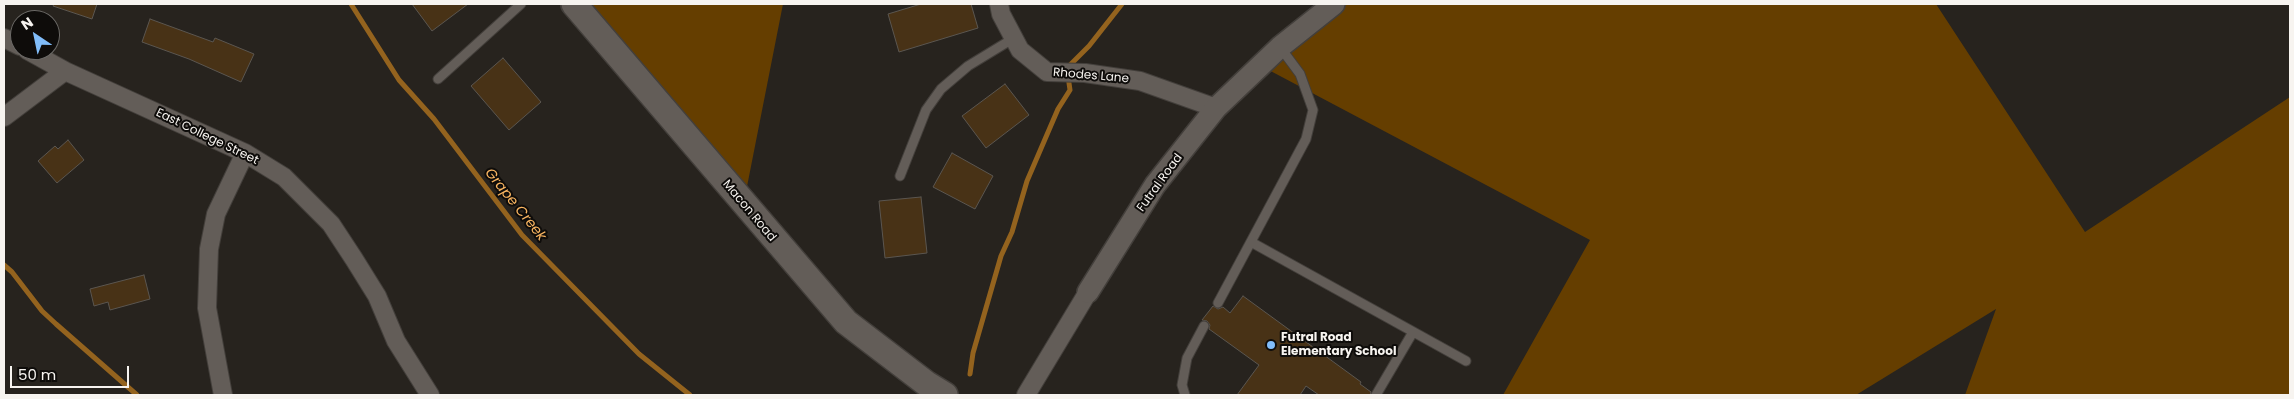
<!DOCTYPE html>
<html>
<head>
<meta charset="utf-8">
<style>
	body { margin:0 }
	#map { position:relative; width:2294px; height:399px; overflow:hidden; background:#27231e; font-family:Poppins,sans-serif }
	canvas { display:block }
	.frame { position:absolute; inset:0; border:5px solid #f7f4f0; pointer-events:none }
	.north { position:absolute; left:10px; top:10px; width:50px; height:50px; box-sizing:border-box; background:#0e0c0a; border:1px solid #6b6966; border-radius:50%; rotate:326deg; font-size:14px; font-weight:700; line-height:20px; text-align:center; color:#f7f4f0 }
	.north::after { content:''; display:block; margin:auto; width:18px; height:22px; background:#81bdfa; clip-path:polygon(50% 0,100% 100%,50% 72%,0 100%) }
	.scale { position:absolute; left:10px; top:366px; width:119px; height:22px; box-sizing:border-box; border:2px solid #f7f4f0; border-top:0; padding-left:6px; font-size:15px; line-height:18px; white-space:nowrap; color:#f7f4f0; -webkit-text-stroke:4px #0e0c0a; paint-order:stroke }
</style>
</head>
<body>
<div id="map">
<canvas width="2294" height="399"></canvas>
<div class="frame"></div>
<div class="north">N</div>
<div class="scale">50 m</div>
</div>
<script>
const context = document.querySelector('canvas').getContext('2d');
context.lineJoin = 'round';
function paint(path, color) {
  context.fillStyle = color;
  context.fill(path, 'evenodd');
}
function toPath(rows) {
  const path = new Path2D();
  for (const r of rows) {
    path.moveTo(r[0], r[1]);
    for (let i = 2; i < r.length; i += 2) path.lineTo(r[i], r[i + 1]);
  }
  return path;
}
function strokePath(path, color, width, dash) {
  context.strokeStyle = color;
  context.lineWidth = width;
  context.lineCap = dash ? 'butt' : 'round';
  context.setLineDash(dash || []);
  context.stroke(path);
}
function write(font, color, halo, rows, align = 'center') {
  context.font = font + ' Poppins,sans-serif';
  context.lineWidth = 4;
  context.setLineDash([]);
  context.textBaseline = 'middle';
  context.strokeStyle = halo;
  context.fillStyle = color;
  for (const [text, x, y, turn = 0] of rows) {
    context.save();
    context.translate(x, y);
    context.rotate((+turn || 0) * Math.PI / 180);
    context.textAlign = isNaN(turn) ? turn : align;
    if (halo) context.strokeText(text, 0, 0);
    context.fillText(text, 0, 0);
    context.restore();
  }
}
const green = toPath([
	[562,4,783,4,741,217],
	[1338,4,1936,4,2085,232,2290,97,2290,395,1965,395,1996,309,1856,395,1503,395,1590,240,1263,67]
]);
const stream = toPath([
	[351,4,399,80,434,119,522,235,639,354,690,395],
	[1067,68,1089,46,1122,4],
	[4,265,12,272,42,311,56,324,137,395],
	[970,374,973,353,1001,256,1012,232,1027,181,1058,109,1070,90,1068,76]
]);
const building = toPath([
	[54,4,97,4,92,19,53,6,54,4],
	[412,4,468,4,432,31,412,4],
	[921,4,971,4,978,28,899,52,888,14,921,4],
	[150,19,213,42,215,38,254,54,241,82,189,59,142,42,150,19],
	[503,58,541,102,509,130,471,86,503,58],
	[1005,84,1029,115,986,148,962,116,1005,84],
	[68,140,84,160,57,183,38,161,55,146,58,149,68,140],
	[952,153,993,176,975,209,933,187,952,153],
	[921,197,927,253,885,258,879,201,921,197],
	[144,275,150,299,110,310,108,302,94,306,90,289,144,275],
	[1243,296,1361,382,1360,384,1371,392,1370,395,1319,395,1306,386,1300,395,1237,395,1259,365,1209,329,1210,325,1207,321,1202,320,1213,306,1218,309,1223,307,1230,313,1243,296]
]);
const service = toPath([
	[438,79,521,4],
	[900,176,926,110,941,89,968,66,1014,38],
	[1251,242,1466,361],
	[1218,303,1306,139,1313,110,1300,74,1280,47],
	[1185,395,1182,385,1187,358,1204,326],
	[1376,395,1413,332]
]);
const minor = toPath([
	[999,4,1001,14,1020,50,1047,72,1085,73,1140,81,1216,108],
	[4,38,20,46],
	[27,50,65,71,245,153,284,177,331,224,354,259,377,296,396,341,430,395],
	[4,117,65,71],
	[223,395,207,308,209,249,216,214,245,153],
	[1026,395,1088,292]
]);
const tertiary = toPath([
	[1088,292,1155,185,1216,108,1280,47,1334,4]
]);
const secondary = toPath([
	[574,4,846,322,927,384,945,395]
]);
const markers = [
	[1271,345,5,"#81bdfa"]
];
const streetNames = [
	["Rhodes Lane",1091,76,5],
	["East College Street",207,137,26],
	["Futral Road",1160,183,-54],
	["Macon Road",749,211,50]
];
const poiNames = [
	["Futral Road",1281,338],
	["Elementary School",1281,352]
];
const waterNames = [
	["Grape Creek",515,205,51]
];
paint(green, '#653e00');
strokePath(stream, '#94631e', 5);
paint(building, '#483216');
strokePath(building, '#5b5650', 1);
strokePath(service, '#433f3b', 11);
strokePath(minor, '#433f3b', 20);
strokePath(tertiary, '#433f3b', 24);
strokePath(secondary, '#433f3b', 28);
strokePath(service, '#635d58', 9);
strokePath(minor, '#635d58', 18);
strokePath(tertiary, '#635d58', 21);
strokePath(secondary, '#635d58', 25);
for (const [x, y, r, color] of markers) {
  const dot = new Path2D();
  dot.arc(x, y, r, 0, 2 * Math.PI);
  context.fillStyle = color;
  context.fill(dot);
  strokePath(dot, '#0e0c0a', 2);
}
write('12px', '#f7f4f0', '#0e0c0a', streetNames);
write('bold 12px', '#f7f4f0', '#0e0c0a', poiNames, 'left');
write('italic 14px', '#f9b561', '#0e0c0a', waterNames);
</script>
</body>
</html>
